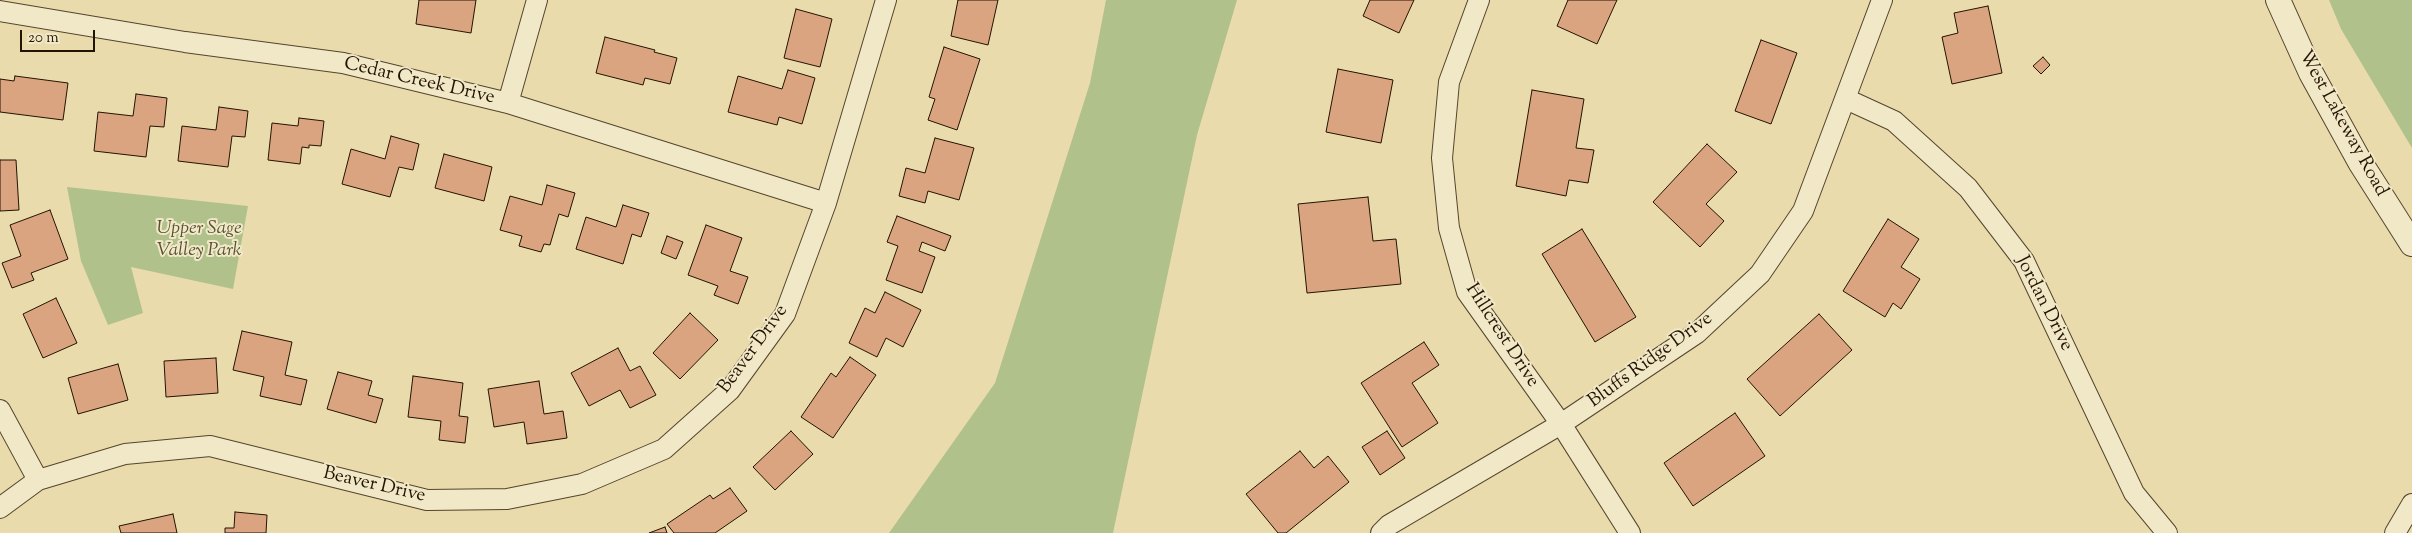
<!DOCTYPE html>
<html>
<head>
<meta charset="utf-8">
<style>
	body { margin:0 }
	#map { position:relative; width:2412px; height:533px; overflow:hidden; background:#e9dbab; font-family:"Sorts Mill Goudy",serif }
	canvas { display:block }
	.scale { position:absolute; left:20px; top:30px; width:75px; height:22px; box-sizing:border-box; border:2px solid #231301; border-top:0; padding-left:6px; font-size:15px; line-height:18px; white-space:nowrap; color:#231301; -webkit-text-stroke:4px #f1e8c8; paint-order:stroke }
</style>
</head>
<body>
<div id="map">
<canvas width="2412" height="533"></canvas>
<div class="scale">20 m</div>
</div>
<script>
const context = document.querySelector('canvas').getContext('2d');
context.lineJoin = 'round';
function paint(path, color) {
  context.fillStyle = color;
  context.fill(path, 'evenodd');
}
function toPath(rows) {
  const path = new Path2D();
  for (const r of rows) {
    path.moveTo(r[0], r[1]);
    for (let i = 2; i < r.length; i += 2) path.lineTo(r[i], r[i + 1]);
  }
  return path;
}
function strokePath(path, color, width, dash) {
  context.strokeStyle = color;
  context.lineWidth = width;
  context.lineCap = dash ? 'butt' : 'round';
  context.setLineDash(dash || []);
  context.stroke(path);
}
function write(font, color, halo, rows, align = 'center') {
  context.font = font + ' "Sorts Mill Goudy",serif';
  context.lineWidth = 4;
  context.setLineDash([]);
  context.textBaseline = 'middle';
  context.strokeStyle = halo;
  context.fillStyle = color;
  for (const [text, x, y, turn = 0] of rows) {
    context.save();
    context.translate(x, y);
    context.rotate((+turn || 0) * Math.PI / 180);
    context.textAlign = isNaN(turn) ? turn : align;
    if (halo) context.strokeText(text, 0, 0);
    context.fillText(text, 0, 0);
    context.restore();
  }
}
const green = toPath([
	[1106,0,1237,0,1197,135,1113,533,889,533,995,383,1090,83],
	[2329,0,2412,0,2412,148,2341,29],
	[67,187,248,206,233,289,131,267,143,313,108,325,81,261]
]);
const building = toPath([
	[419,0,476,0,471,33,416,24,419,0],
	[958,0,998,0,988,45,951,36,958,0],
	[1370,0,1414,0,1399,33,1363,16,1370,0],
	[1568,0,1617,0,1597,44,1557,26,1568,0],
	[1988,6,2002,73,1952,84,1942,37,1958,33,1954,13,1988,6],
	[796,9,832,19,820,67,784,58,796,9],
	[605,37,655,50,654,52,677,58,670,84,645,78,643,85,596,73,605,37],
	[1761,40,1797,53,1771,124,1735,111,1761,40],
	[944,47,980,59,957,130,928,120,935,99,929,97,944,47],
	[2043,57,2050,65,2041,74,2033,66,2043,57],
	[1338,69,1393,80,1381,143,1326,132,1338,69],
	[788,70,815,78,802,124,779,117,777,125,728,112,738,76,782,89,788,70],
	[15,76,68,83,63,120,0,112,0,79,14,81,15,76],
	[1532,90,1584,99,1576,148,1594,150,1588,183,1569,180,1566,196,1516,186,1532,90],
	[136,94,167,98,164,127,150,126,146,157,94,151,98,112,133,116,136,94],
	[219,107,248,111,245,137,232,136,228,167,178,161,182,126,216,130,219,107],
	[299,118,324,121,321,146,309,145,309,148,302,147,300,164,268,160,272,123,298,126,299,118],
	[391,136,419,144,413,170,399,167,390,197,342,184,351,149,385,159,391,136],
	[935,138,974,148,959,200,928,191,925,203,899,196,906,168,925,173,935,138],
	[1707,144,1737,172,1706,204,1724,221,1700,247,1653,202,1707,144],
	[444,154,492,167,484,201,435,188,444,154],
	[0,160,16,160,19,210,0,211,0,160],
	[547,185,575,193,568,217,559,214,550,245,544,244,541,252,519,246,522,236,500,230,510,196,542,205,547,185],
	[1368,197,1373,241,1396,239,1401,284,1307,293,1298,204,1368,197],
	[623,205,649,213,641,237,632,234,623,264,576,249,586,217,616,227,623,205],
	[50,210,68,259,31,273,34,280,12,288,2,263,21,256,10,225,50,210],
	[897,216,951,236,945,251,922,242,919,251,935,257,922,293,886,280,898,246,887,242,897,216],
	[1888,219,1919,239,1901,267,1920,279,1901,309,1893,303,1885,317,1843,291,1888,219],
	[706,225,742,238,730,271,748,277,738,304,714,295,718,286,688,275,706,225],
	[1582,229,1636,317,1595,342,1542,254,1582,229],
	[667,236,683,242,676,259,661,253,667,236],
	[885,292,921,310,903,347,886,338,877,357,849,343,865,308,875,313,885,292],
	[56,298,77,343,43,358,23,314,56,298],
	[690,313,718,340,680,379,653,353,690,313],
	[1819,314,1852,350,1780,416,1747,379,1819,314],
	[242,331,292,342,285,375,307,380,301,405,260,396,264,377,233,370,242,331],
	[1424,342,1439,365,1412,383,1438,423,1402,447,1361,383,1424,342],
	[618,348,630,371,640,366,656,395,630,408,620,390,589,406,571,373,618,348],
	[850,357,876,375,833,438,801,417,831,373,836,377,850,357],
	[216,358,218,393,166,397,164,361,216,358],
	[118,364,128,400,78,414,68,378,118,364],
	[338,372,372,381,368,395,383,399,376,423,327,409,338,372],
	[413,376,463,383,459,416,468,417,465,443,439,440,441,421,408,417,413,376],
	[539,381,544,414,563,411,567,438,527,444,524,422,494,427,488,389,539,381],
	[1735,413,1765,456,1693,506,1664,463,1735,413],
	[791,431,813,454,775,490,753,467,791,431],
	[1387,431,1405,458,1380,475,1362,447,1387,431],
	[1300,451,1314,468,1328,456,1349,482,1286,533,1278,533,1246,494,1300,451],
	[730,488,747,511,715,533,674,533,667,524,710,495,713,499,730,488],
	[235,512,267,515,266,533,225,533,225,528,234,528,235,512],
	[173,514,177,533,121,533,119,526,173,514],
	[665,527,667,533,649,533,665,527]
]);
const minor = toPath([
	[1479,0,1449,82,1442,158,1449,228,1467,292,1561,424,1630,533],
	[0,11,185,42,343,63,508,103,826,203],
	[1846,99,1894,121,1968,188,2024,261,2134,493,2167,533],
	[508,103,537,0],
	[0,410,38,480],
	[0,508,38,480,125,454,210,446,427,500,507,499,582,484,664,449,730,390,785,314,826,203,886,0],
	[1381,533,1389,525,1561,424,1697,333,1760,274,1803,211,1882,0],
	[2395,533,2412,504]
]);
const tertiary = toPath([
	[2278,0,2311,73,2360,162,2412,244]
]);
const streetNames = [
	["Cedar Creek Drive",419,82,13],
	["West Lakeway Road",2342,124,61],
	["Jordan Drive",2043,304,63],
	["Hillcrest Drive",1501,336,57],
	["Beaver Drive",754,350,-54],
	["Bluffs Ridge Drive",1651,361,-36],
	["Beaver Drive",374,486,13]
];
const parkNames = [
	["Upper Sage",199,230],
	["Valley Park",199,252]
];
paint(green, '#b1c18c');
paint(building, '#dba480');
strokePath(building, '#231301', 1);
strokePath(minor, '#54452c', 22);
strokePath(tertiary, '#54452c', 26);
strokePath(minor, '#f1e8c8', 20);
strokePath(tertiary, '#f1e8c8', 24);
write('19px', '#231301', '#f1e8c8', streetNames);
write('italic 19px', '#555032', '#f1e8c8', parkNames);
</script>
</body>
</html>
